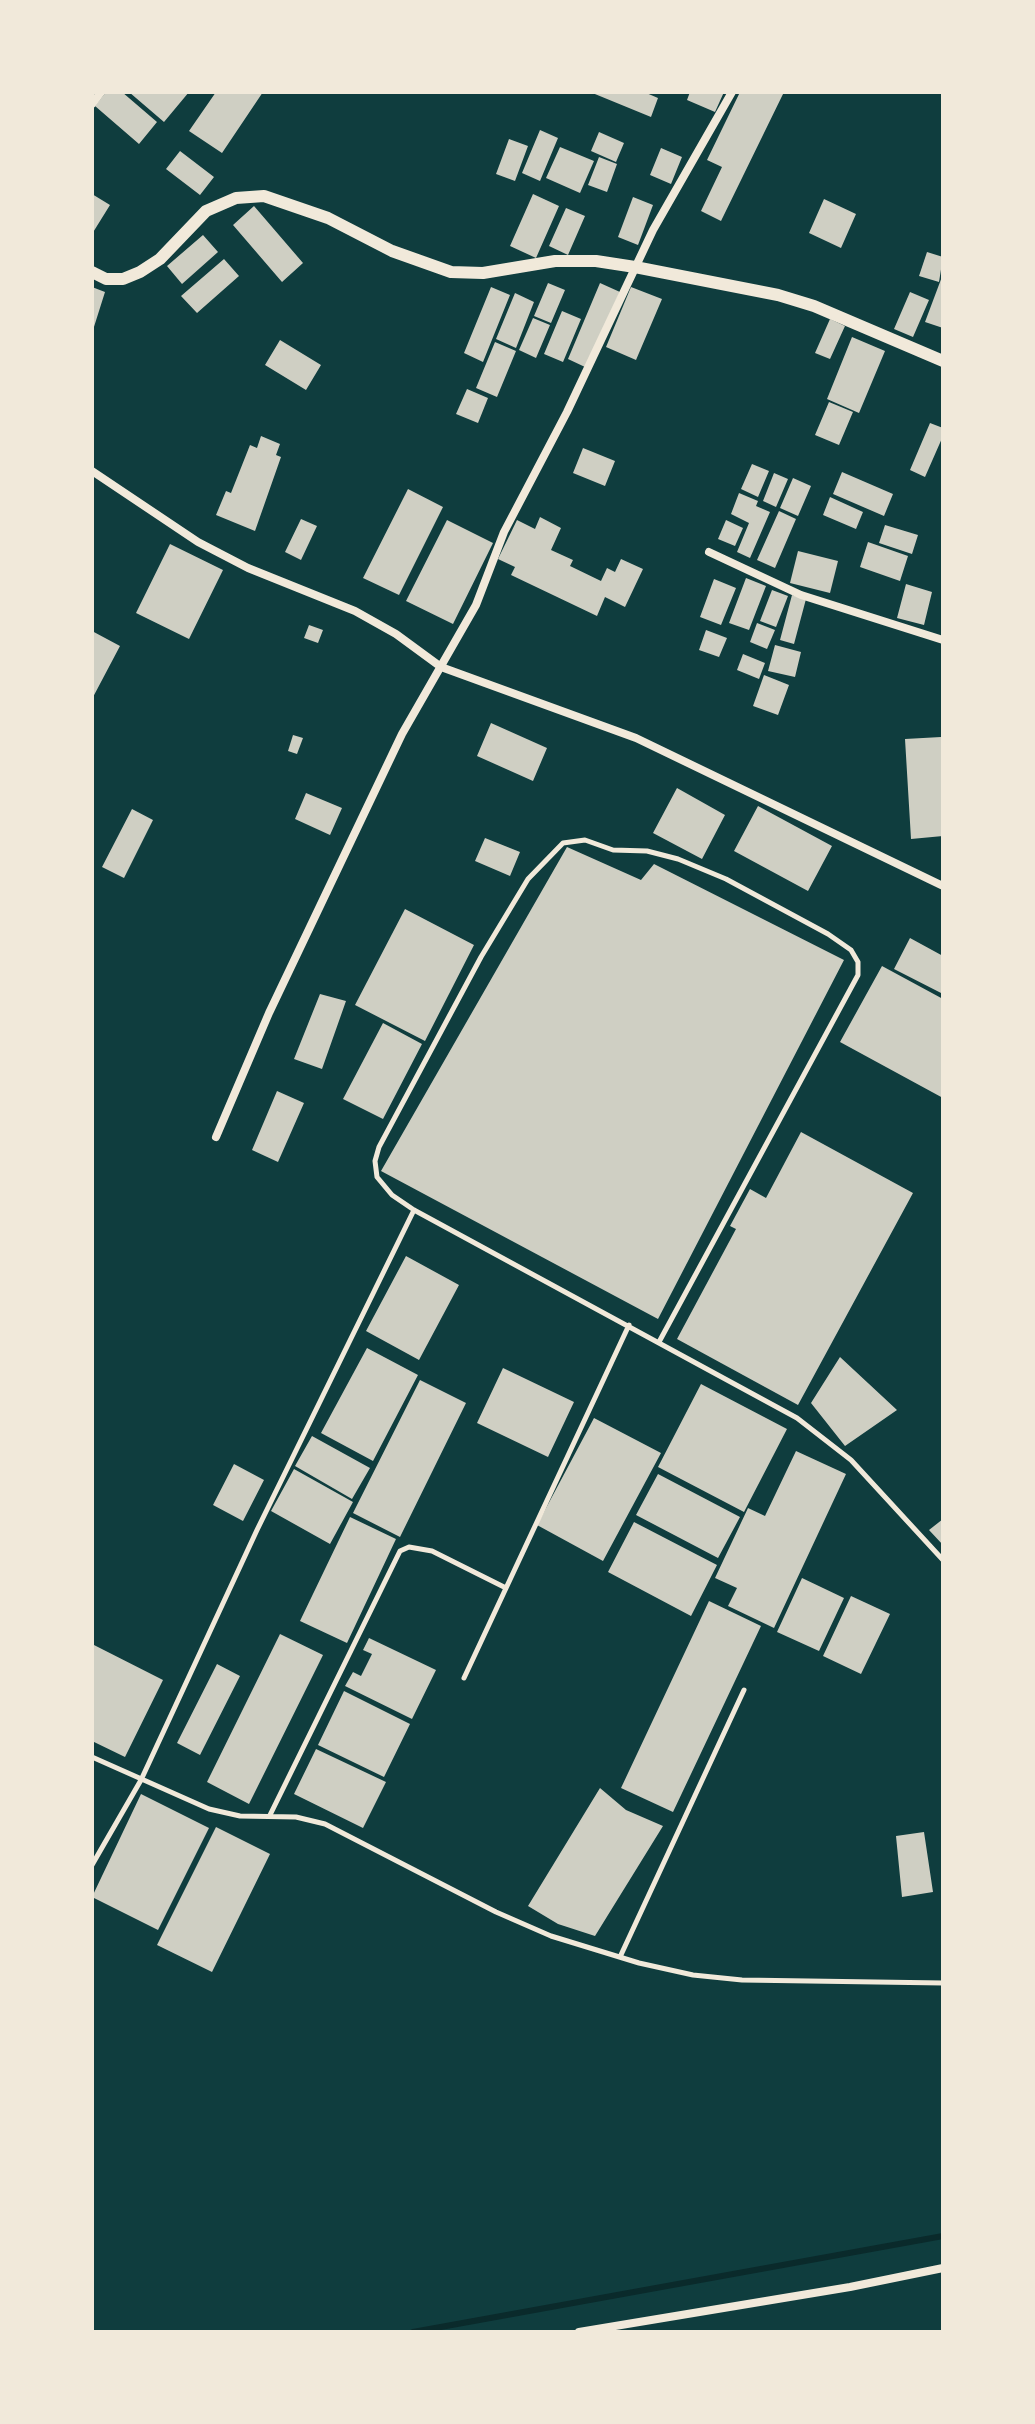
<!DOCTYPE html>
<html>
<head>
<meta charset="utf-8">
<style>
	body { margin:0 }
	#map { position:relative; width:1035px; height:2424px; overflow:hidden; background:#0f3d3e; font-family:"Source Sans 3",sans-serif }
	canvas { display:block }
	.frame { position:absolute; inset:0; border:94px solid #f1e9da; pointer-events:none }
</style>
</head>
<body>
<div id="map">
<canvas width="1035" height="2424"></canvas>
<div class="frame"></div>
</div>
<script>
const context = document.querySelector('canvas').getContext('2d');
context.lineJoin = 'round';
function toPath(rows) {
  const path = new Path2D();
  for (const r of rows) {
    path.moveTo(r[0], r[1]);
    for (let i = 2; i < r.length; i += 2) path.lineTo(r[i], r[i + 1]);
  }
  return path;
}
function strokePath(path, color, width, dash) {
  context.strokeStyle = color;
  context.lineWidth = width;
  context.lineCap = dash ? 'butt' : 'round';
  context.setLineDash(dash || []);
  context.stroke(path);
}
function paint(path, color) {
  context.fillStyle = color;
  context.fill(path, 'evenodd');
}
const stream = toPath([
	[413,2332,943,2236]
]);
const building = toPath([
	[106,92,122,92,157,122,139,144,95,106],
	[129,92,189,92,164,122],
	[216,92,263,92,222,153,189,131],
	[590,92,644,92,658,98,651,117],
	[690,92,724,92,715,112,687,100],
	[740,92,784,92,721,221,701,211,722,167,707,160],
	[540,130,558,138,540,181,522,173],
	[599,132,624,143,616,162,591,151],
	[509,139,528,146,515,181,496,174],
	[560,147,594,161,580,193,546,178],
	[661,148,682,157,671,184,650,175],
	[180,151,214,177,200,195,166,169],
	[599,157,617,164,607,192,588,185],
	[92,194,110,205,92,234],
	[533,194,559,206,536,258,510,246],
	[633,197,653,205,638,245,618,237],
	[824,199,856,214,841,248,809,233],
	[254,206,303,263,282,282,233,225],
	[566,208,585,216,568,255,549,246],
	[203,235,218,252,182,284,167,266],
	[927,252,943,257,939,282,919,276],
	[224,259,239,276,197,313,181,296],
	[943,274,943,328,925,322],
	[548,283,565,290,551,323,534,316],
	[600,283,620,292,585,367,568,359],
	[92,287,105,292,93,330,92,330],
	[491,287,510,295,483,362,464,353],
	[631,287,662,299,636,360,606,347],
	[910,292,929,300,913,337,894,329],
	[515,293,534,302,516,348,496,339],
	[562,311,581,319,563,362,544,354],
	[533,318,550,325,536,358,519,350],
	[830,319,845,326,830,359,815,353],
	[852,337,885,351,859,413,827,399],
	[280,340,321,365,306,390,265,365],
	[495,342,516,351,497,397,476,388],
	[467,389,488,398,478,423,456,414],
	[829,402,853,412,839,445,815,435],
	[930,423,943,428,943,436,925,477,910,470],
	[261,436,280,444,276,455,281,457,255,531,216,515,226,491,231,493,250,445,257,448],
	[583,448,615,461,605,486,573,473],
	[752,464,769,471,758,497,741,489],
	[842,472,893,494,884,516,833,494],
	[774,473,788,479,776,507,763,501],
	[793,478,811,486,798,516,780,508],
	[408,489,443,507,399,595,363,578],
	[739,493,758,501,756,506,770,512,750,558,737,552,749,523,731,514],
	[830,497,863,512,856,529,823,515],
	[779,511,796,519,775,568,757,560],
	[540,517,561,528,551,550,573,560,570,566,601,581,607,568,615,572,621,559,643,569,625,607,605,597,597,616,511,575,515,567,498,559,517,520,535,529],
	[301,519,317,526,301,560,285,552],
	[447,520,493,543,453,624,406,601],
	[726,520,743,528,735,546,718,539],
	[885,525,918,535,912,554,879,543],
	[868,542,908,556,900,581,860,567],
	[170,544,223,570,189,639,136,613],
	[798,551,838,561,830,593,790,583],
	[746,578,766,586,749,630,729,623],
	[714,579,736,588,721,625,700,617],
	[906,584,932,592,924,625,897,618],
	[772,590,788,596,776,627,760,621],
	[792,595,806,599,794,644,780,640],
	[757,623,775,630,767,649,750,642],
	[309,625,323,630,318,643,304,638],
	[706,630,727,638,719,657,699,650],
	[92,631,120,646,92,699],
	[775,645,801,652,795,677,768,671],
	[743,654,765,663,759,679,737,670],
	[764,675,789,685,778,715,753,706],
	[491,723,547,748,533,781,477,756],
	[293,735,303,738,297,754,288,751],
	[941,737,943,836,911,839,905,739],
	[677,788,725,815,702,859,653,833],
	[306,793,342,808,330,835,295,819],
	[758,806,832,846,808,891,734,851],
	[132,809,153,820,124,878,102,867],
	[485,838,520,852,510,876,475,861],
	[567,847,641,880,654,864,844,960,658,1319,381,1171],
	[405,909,474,945,425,1041,355,1005],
	[910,938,943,956,943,994,894,969],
	[882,966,943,999,943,1098,840,1042],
	[320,994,346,1001,322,1069,294,1059],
	[383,1023,422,1044,383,1119,343,1099],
	[277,1091,304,1103,278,1162,252,1150],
	[801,1132,913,1193,798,1405,677,1339,736,1229,730,1226,750,1189,766,1198],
	[406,1256,459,1285,419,1360,366,1331],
	[367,1348,418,1375,373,1461,321,1433],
	[840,1357,897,1410,845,1446,811,1403],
	[503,1368,574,1402,548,1457,477,1423],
	[420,1380,466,1403,400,1537,353,1513],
	[701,1384,787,1429,744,1512,658,1467],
	[594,1418,661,1453,603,1561,537,1525],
	[312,1436,370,1468,352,1499,295,1466],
	[796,1451,846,1474,774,1628,728,1606,737,1588,715,1578,748,1508,765,1516],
	[234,1464,264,1480,243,1521,213,1505],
	[294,1469,353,1502,330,1544,271,1511],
	[658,1474,740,1517,718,1558,636,1515],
	[350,1517,396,1539,347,1643,300,1621],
	[943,1519,943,1545,929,1530],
	[634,1522,717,1565,691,1616,608,1572],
	[802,1578,844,1598,819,1651,777,1632],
	[851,1596,890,1614,861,1674,823,1656],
	[709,1601,761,1626,673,1812,621,1788],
	[280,1634,323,1655,249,1804,207,1782],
	[369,1638,436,1670,412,1719,345,1686,353,1672,361,1676,372,1654,363,1650],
	[92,1644,163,1680,125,1757,92,1741],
	[217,1664,240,1676,200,1755,177,1743],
	[344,1691,410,1724,384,1777,318,1745],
	[316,1749,386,1782,363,1828,294,1794],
	[600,1788,626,1810,663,1826,595,1936,558,1924,528,1906],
	[141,1794,209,1828,158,1930,92,1897],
	[216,1827,270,1854,212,1972,157,1945],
	[924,1832,933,1892,902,1897,896,1836]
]);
const service = toPath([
	[659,1342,858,975,858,962,851,950,828,934,726,879,678,859,647,851,613,850,585,840,563,843,528,879,481,957,379,1147,375,1161,377,1177,392,1195,414,1210,797,1418,851,1460,943,1560],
	[464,1678,629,1325],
	[92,1757,209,1809,240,1816,296,1817,325,1824,496,1912,551,1936,639,1963,693,1975,742,1980,943,1983],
	[270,1815,400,1551,409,1547,432,1551,506,1588],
	[92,1865,141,1780,257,1530,414,1210],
	[620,1957,744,1690]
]);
const minor = toPath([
	[92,104,101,92],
	[92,471,198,542,248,568,355,611,396,634,441,667,636,738,943,886],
	[709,552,801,595,943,640],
	[216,1137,269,1013,402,734,476,605,504,532,567,412,653,230,732,92],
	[579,2332,850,2287,943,2268]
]);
const tertiary = toPath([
	[92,272,106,279,123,279,140,272,160,259,206,211,236,198,264,196,328,218,392,251,451,272,483,273,555,261,596,261,635,267,778,295,814,306,943,361]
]);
strokePath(stream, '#0a2a2b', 6);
paint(building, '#cfcfc3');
strokePath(service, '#f1e9da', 5);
strokePath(minor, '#f1e9da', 8);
strokePath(tertiary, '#f1e9da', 12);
</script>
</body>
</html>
